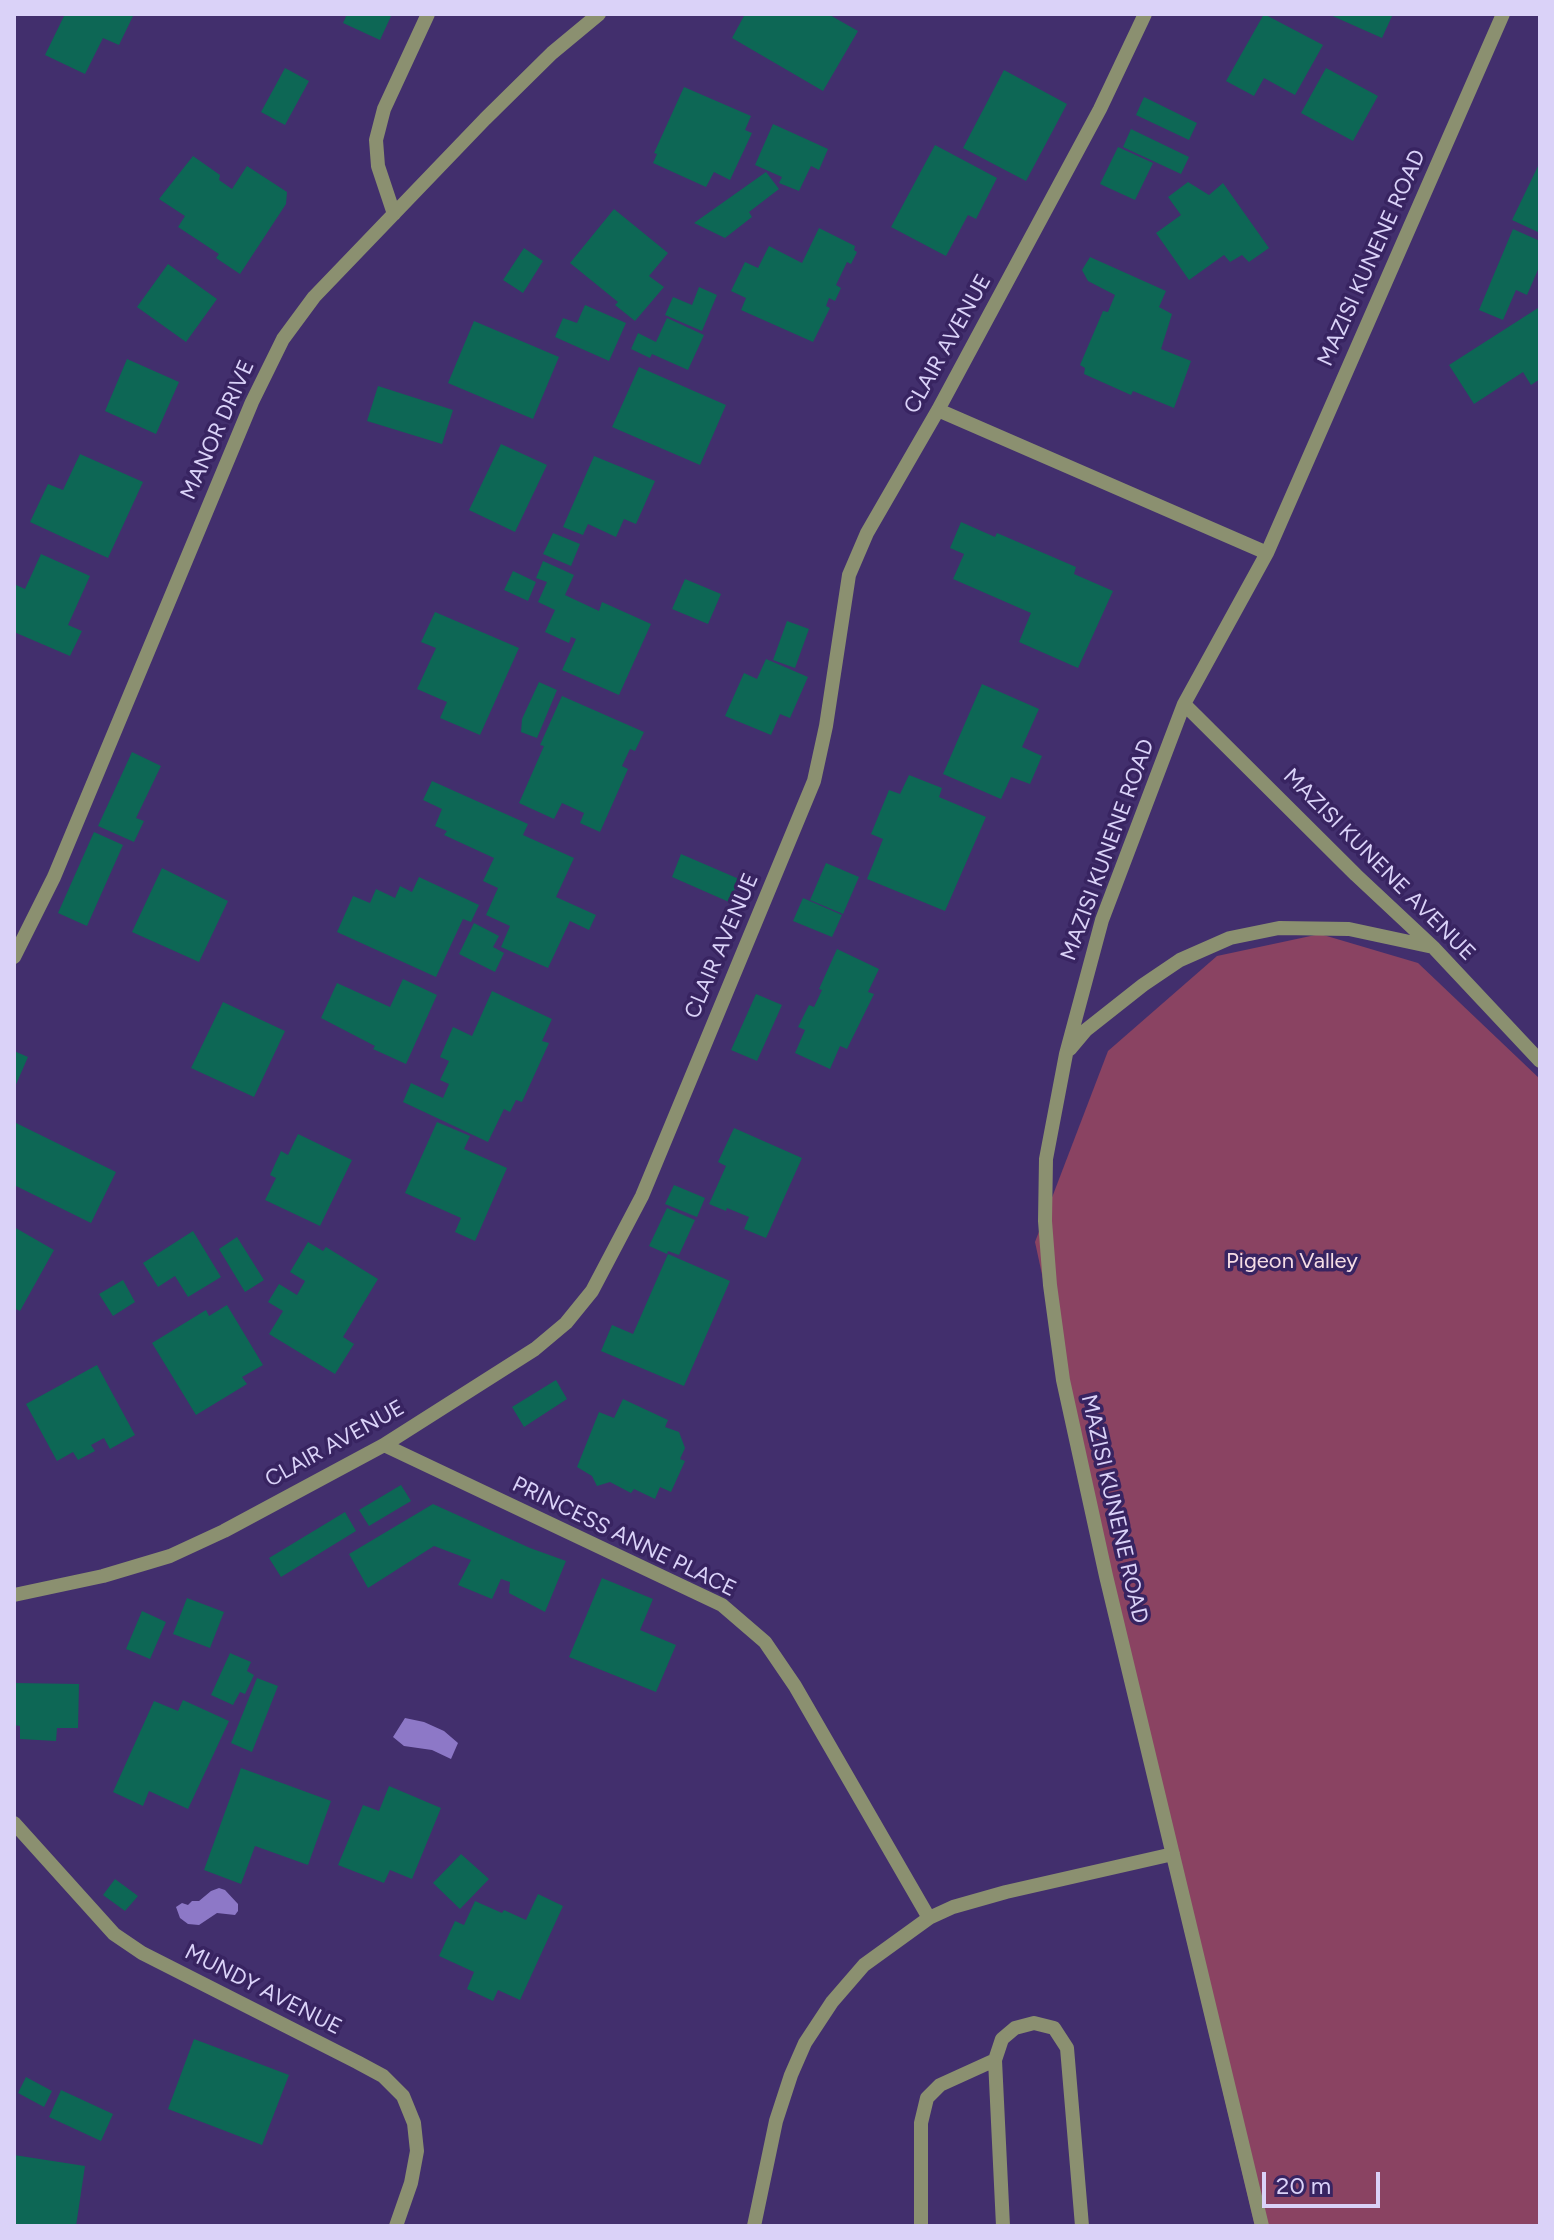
<!DOCTYPE html>
<html>
<head>
<meta charset="utf-8">
<style>
	body { margin:0 }
	#map { position:relative; width:1554px; height:2240px; overflow:hidden; background:#422f6d; font-family:Figtree,sans-serif }
	canvas { display:block }
	.frame { position:absolute; inset:0; border:16px solid #dad2f8; pointer-events:none }
	.scale { position:absolute; left:1262px; top:2172px; width:118px; height:36px; box-sizing:border-box; border:4px solid #dad2f8; border-top:0; padding-left:10px; font-size:24px; line-height:28px; white-space:nowrap; color:#dad2f8; -webkit-text-stroke:6px #382461; paint-order:stroke }
</style>
</head>
<body>
<div id="map">
<canvas width="1554" height="2240"></canvas>
<div class="frame"></div>
<div class="scale">20 m</div>
</div>
<script>
const context = document.querySelector('canvas').getContext('2d');
context.lineJoin = 'round';
function paint(path, color) {
  context.fillStyle = color;
  context.fill(path, 'evenodd');
}
function toPath(rows) {
  const path = new Path2D();
  for (const r of rows) {
    path.moveTo(r[0], r[1]);
    for (let i = 2; i < r.length; i += 2) path.lineTo(r[i], r[i + 1]);
  }
  return path;
}
function strokePath(path, color, width, dash) {
  context.strokeStyle = color;
  context.lineWidth = width;
  context.lineCap = dash ? 'butt' : 'round';
  context.setLineDash(dash || []);
  context.stroke(path);
}
function write(font, color, halo, rows, align = 'center') {
  context.font = font + ' Figtree,sans-serif';
  context.lineWidth = 7;
  context.setLineDash([]);
  context.textBaseline = 'middle';
  context.strokeStyle = halo;
  context.fillStyle = color;
  for (const [text, x, y, turn = 0] of rows) {
    context.save();
    context.translate(x, y);
    context.rotate((+turn || 0) * Math.PI / 180);
    context.textAlign = isNaN(turn) ? turn : align;
    if (halo) context.strokeText(text, 0, 0);
    context.fillText(text, 0, 0);
    context.restore();
  }
}
const green = toPath([
	[1320,934,1418,963,1540,1079,1540,2226,1255,2226,1174,1887,1035,1242,1108,1051,1217,956]
]);
const water = toPath([
	[405,1718,424,1722,444,1731,458,1743,451,1759,432,1750,404,1746,393,1737],
	[219,1888,225,1890,238,1904,238,1911,235,1915,217,1913,199,1925,188,1924,180,1918,176,1907,182,1903,188,1905,192,1901,199,1901,211,1891]
]);
const building = toPath([
	[65,14,134,14,119,45,103,38,85,74,45,55],
	[347,14,392,14,380,40,343,23],
	[745,14,828,14,858,31,823,91,732,38],
	[1264,14,1323,45,1295,95,1264,78,1254,96,1226,81],
	[1328,14,1393,14,1382,38],
	[285,68,309,81,285,125,261,112],
	[1326,68,1378,96,1353,141,1301,113],
	[1004,70,1067,104,1026,181,963,148],
	[684,87,751,116,745,130,752,133,730,180,714,172,706,187,653,163,657,154,654,153],
	[1144,97,1197,123,1189,140,1136,115],
	[773,124,828,149,819,170,811,166,799,191,779,183,782,177,755,165],
	[1131,129,1189,157,1181,174,1123,147],
	[935,145,997,178,976,219,968,215,946,256,891,227],
	[1118,147,1153,163,1135,200,1100,184],
	[193,156,220,175,219,180,232,189,247,166,287,192,286,204,240,274,216,258,219,254,178,227,185,216,159,199],
	[1540,162,1540,233,1512,220],
	[766,172,779,189,749,212,752,217,725,238,694,223],
	[1188,182,1209,195,1223,183,1269,248,1249,262,1242,255,1230,262,1224,255,1189,280,1156,233,1181,215,1168,197],
	[614,209,668,253,649,276,664,287,635,321,615,305,618,302,570,263],
	[819,228,855,246,854,250,857,252,851,264,847,262,836,285,841,288,835,301,829,298,826,306,830,308,813,342,741,310,746,298,731,291,745,262,758,268,769,246,802,263],
	[1513,229,1540,241,1540,265,1527,295,1516,290,1503,320,1479,310],
	[524,248,543,261,523,293,503,280],
	[1090,257,1166,291,1159,307,1172,314,1161,349,1191,361,1174,408,1133,391,1131,395,1084,374,1085,368,1080,365,1103,311,1108,312,1115,295,1088,281,1082,270],
	[168,264,217,299,186,342,137,307],
	[699,287,717,295,702,331,665,315,673,297,692,305],
	[585,305,626,323,609,361,555,337,563,318,577,323],
	[1538,308,1540,379,1531,385,1523,372,1474,404,1449,365],
	[667,318,704,335,688,370,652,354,650,358,631,349,638,333,656,342],
	[474,321,559,357,533,419,448,383],
	[127,359,179,382,156,434,105,411],
	[639,367,726,405,700,465,612,427],
	[378,386,453,410,442,444,367,421],
	[501,444,547,465,515,532,469,510],
	[80,454,143,482,108,558,30,522,48,484,63,490],
	[594,456,655,481,636,524,624,519,616,537,588,524,583,535,563,527],
	[961,522,995,537,997,533,1076,567,1074,574,1113,591,1078,668,1019,642,1031,613,953,579,964,554,950,548],
	[553,533,580,544,571,566,543,554],
	[41,554,90,576,68,625,82,631,70,656,14,632,14,584,25,589],
	[543,561,574,575,565,595,599,611,602,602,651,624,619,695,562,670,576,639,571,637,569,643,545,632,555,610,538,602,547,582,536,578],
	[513,571,536,582,528,601,504,590],
	[685,579,721,594,708,624,672,609],
	[435,612,519,648,480,735,440,718,447,702,417,689,436,648,421,642],
	[787,621,809,629,795,668,773,660],
	[766,659,808,677,790,718,780,714,771,735,725,716,744,673,757,679],
	[539,682,557,690,537,738,521,732,522,719],
	[982,684,1039,709,1022,747,1042,756,1030,784,1011,777,1001,799,943,774],
	[562,696,644,732,635,751,630,749,622,766,628,769,600,832,580,823,584,813,562,803,554,819,519,803,544,746,540,745],
	[132,752,161,766,136,818,144,821,134,842,98,826],
	[909,775,942,788,939,797,986,817,945,911,867,879,883,839,871,834,889,790,900,794],
	[432,781,528,824,523,835,574,858,556,897,596,915,589,930,570,921,548,968,501,947,510,926,486,915,498,888,483,881,494,858,444,835,447,831,435,826,442,809,423,800],
	[94,832,123,845,87,926,58,913],
	[681,854,739,879,729,902,672,877],
	[826,863,859,877,843,914,810,900],
	[162,868,228,901,199,962,132,932],
	[419,877,479,905,471,922,463,919,436,977,337,932,353,896,370,903,376,889,395,898,400,886,412,892],
	[803,898,842,915,832,937,793,921],
	[474,923,499,936,493,947,504,953,495,972,459,954],
	[837,949,879,969,868,992,874,994,847,1049,840,1046,830,1069,795,1053,805,1030,798,1027,809,1005,814,1007,822,990,819,989],
	[403,979,437,995,406,1064,373,1049,375,1046,321,1018,337,983,390,1007],
	[492,991,552,1019,542,1041,549,1043,522,1102,516,1100,510,1112,504,1109,488,1142,403,1102,411,1083,443,1098,449,1084,440,1080,449,1061,440,1057,453,1027,472,1036],
	[756,994,782,1005,757,1061,731,1050],
	[223,1002,285,1031,254,1097,191,1068],
	[14,1051,28,1057,14,1089],
	[437,1122,470,1136,464,1149,507,1168,475,1241,455,1232,461,1218,405,1193],
	[16,1123,116,1172,91,1223,14,1185],
	[734,1128,802,1158,766,1238,744,1229,749,1217,727,1208,726,1211,709,1204,726,1166,718,1162],
	[298,1134,352,1160,320,1226,265,1200,276,1178,270,1175,281,1151,288,1155],
	[674,1185,705,1198,697,1217,665,1204],
	[667,1208,695,1220,679,1255,668,1251,667,1254,649,1246],
	[14,1227,54,1250,20,1311,14,1308],
	[193,1231,221,1277,188,1297,175,1276,158,1287,143,1263],
	[237,1237,264,1280,245,1292,219,1249],
	[308,1242,323,1251,326,1247,378,1279,343,1337,354,1344,335,1374,269,1334,283,1311,268,1302,279,1284,297,1295,305,1281,290,1272],
	[668,1254,730,1281,684,1386,601,1351,612,1325,633,1334],
	[123,1280,135,1302,113,1316,99,1294],
	[227,1305,263,1365,242,1377,247,1384,196,1415,152,1343,206,1310,209,1316],
	[97,1365,135,1435,110,1449,104,1438,91,1445,95,1451,78,1460,73,1452,57,1461,26,1404],
	[556,1380,567,1399,524,1427,512,1407],
	[623,1399,668,1420,665,1427,679,1432,685,1448,680,1459,685,1461,671,1492,660,1487,655,1499,634,1489,631,1493,610,1482,597,1486,592,1476,577,1467,599,1412,614,1418],
	[401,1485,411,1501,369,1526,359,1510],
	[433,1504,530,1548,566,1561,545,1612,509,1593,510,1582,501,1579,492,1599,458,1585,471,1560,434,1546,368,1588,349,1554],
	[345,1512,356,1531,281,1577,269,1558],
	[602,1578,653,1599,640,1630,676,1645,656,1692,569,1657],
	[187,1598,224,1612,210,1648,173,1634],
	[142,1611,166,1622,150,1659,126,1649],
	[230,1653,251,1662,247,1671,254,1675,245,1694,240,1692,233,1705,211,1695],
	[257,1678,278,1686,252,1752,231,1743],
	[14,1683,79,1684,78,1728,57,1728,56,1741,20,1739,20,1726,14,1725],
	[183,1700,229,1721,188,1809,149,1791,143,1806,113,1792,154,1701,178,1711],
	[241,1768,331,1801,308,1865,255,1846,241,1884,204,1870],
	[389,1786,441,1808,412,1879,390,1870,384,1883,338,1865,363,1805,379,1811],
	[461,1854,489,1879,460,1909,433,1883],
	[115,1879,138,1896,125,1911,103,1895],
	[538,1894,563,1906,520,2000,498,1990,493,2001,467,1989,474,1972,439,1956,455,1921,464,1925,475,1901,502,1913,504,1910,526,1920],
	[194,2039,289,2075,262,2145,168,2109],
	[26,2077,52,2091,44,2107,18,2093],
	[61,2090,113,2114,101,2141,49,2117],
	[14,2155,85,2166,76,2226,14,2226]
]);
const minor = toPath([
	[394,214,378,166,376,140,384,109,428,14],
	[938,410,1267,553],
	[1184,704,1356,875,1433,947,1540,1061],
	[14,957,54,877,252,402,283,339,314,297,485,119,552,53,599,14],
	[1070,1049,1086,1030,1143,985,1180,960,1230,938,1279,928,1349,929,1433,947],
	[384,1445,722,1605,765,1642,795,1686,929,1918],
	[14,1595,103,1576,170,1556,224,1531,384,1445,535,1349,566,1323,592,1291,642,1196,814,781,826,726,849,575,867,533,938,410,1100,109,1145,14],
	[14,1823,114,1934,142,1953,357,2062,383,2076,403,2096,414,2123,417,2151,411,2183,396,2226],
	[754,2226,776,2121,791,2075,805,2043,832,2002,864,1965,929,1918,953,1907,1006,1892,1173,1854],
	[921,2226,921,2123,927,2098,940,2085,995,2060],
	[1003,2226,995,2060,1002,2039,1015,2028,1034,2023,1054,2028,1067,2048,1082,2226],
	[1262,2226,1106,1576,1063,1380,1050,1285,1045,1221,1046,1159,1066,1054,1102,920,1184,704,1267,553,1503,14]
]);
const streetNames = [
	["MAZISI KUNENE ROAD",1372,258,-66],
	["CLAIR AVENUE",948,344,-61],
	["MANOR DRIVE",218,430,-66],
	["MAZISI KUNENE ROAD",1108,850,-70],
	["MAZISI KUNENE AVENUE",1379,865,45],
	["CLAIR AVENUE",722,946,-67],
	["CLAIR AVENUE",335,1444,-29],
	["MAZISI KUNENE ROAD",1114,1509,77],
	["PRINCESS ANNE PLACE",624,1537,26],
	["MUNDY AVENUE",263,1990,27]
];
const parkNames = [
	["Pigeon Valley",1292,1262]
];
paint(green, '#8a4362');
paint(water, '#8d78c7');
paint(building, '#0d6755');
strokePath(minor, '#8b9070', 14);
write('22px', '#dad2f8', '#382461', streetNames);
write('22px', '#f6dde5', '#382461', parkNames);
</script>
</body>
</html>
